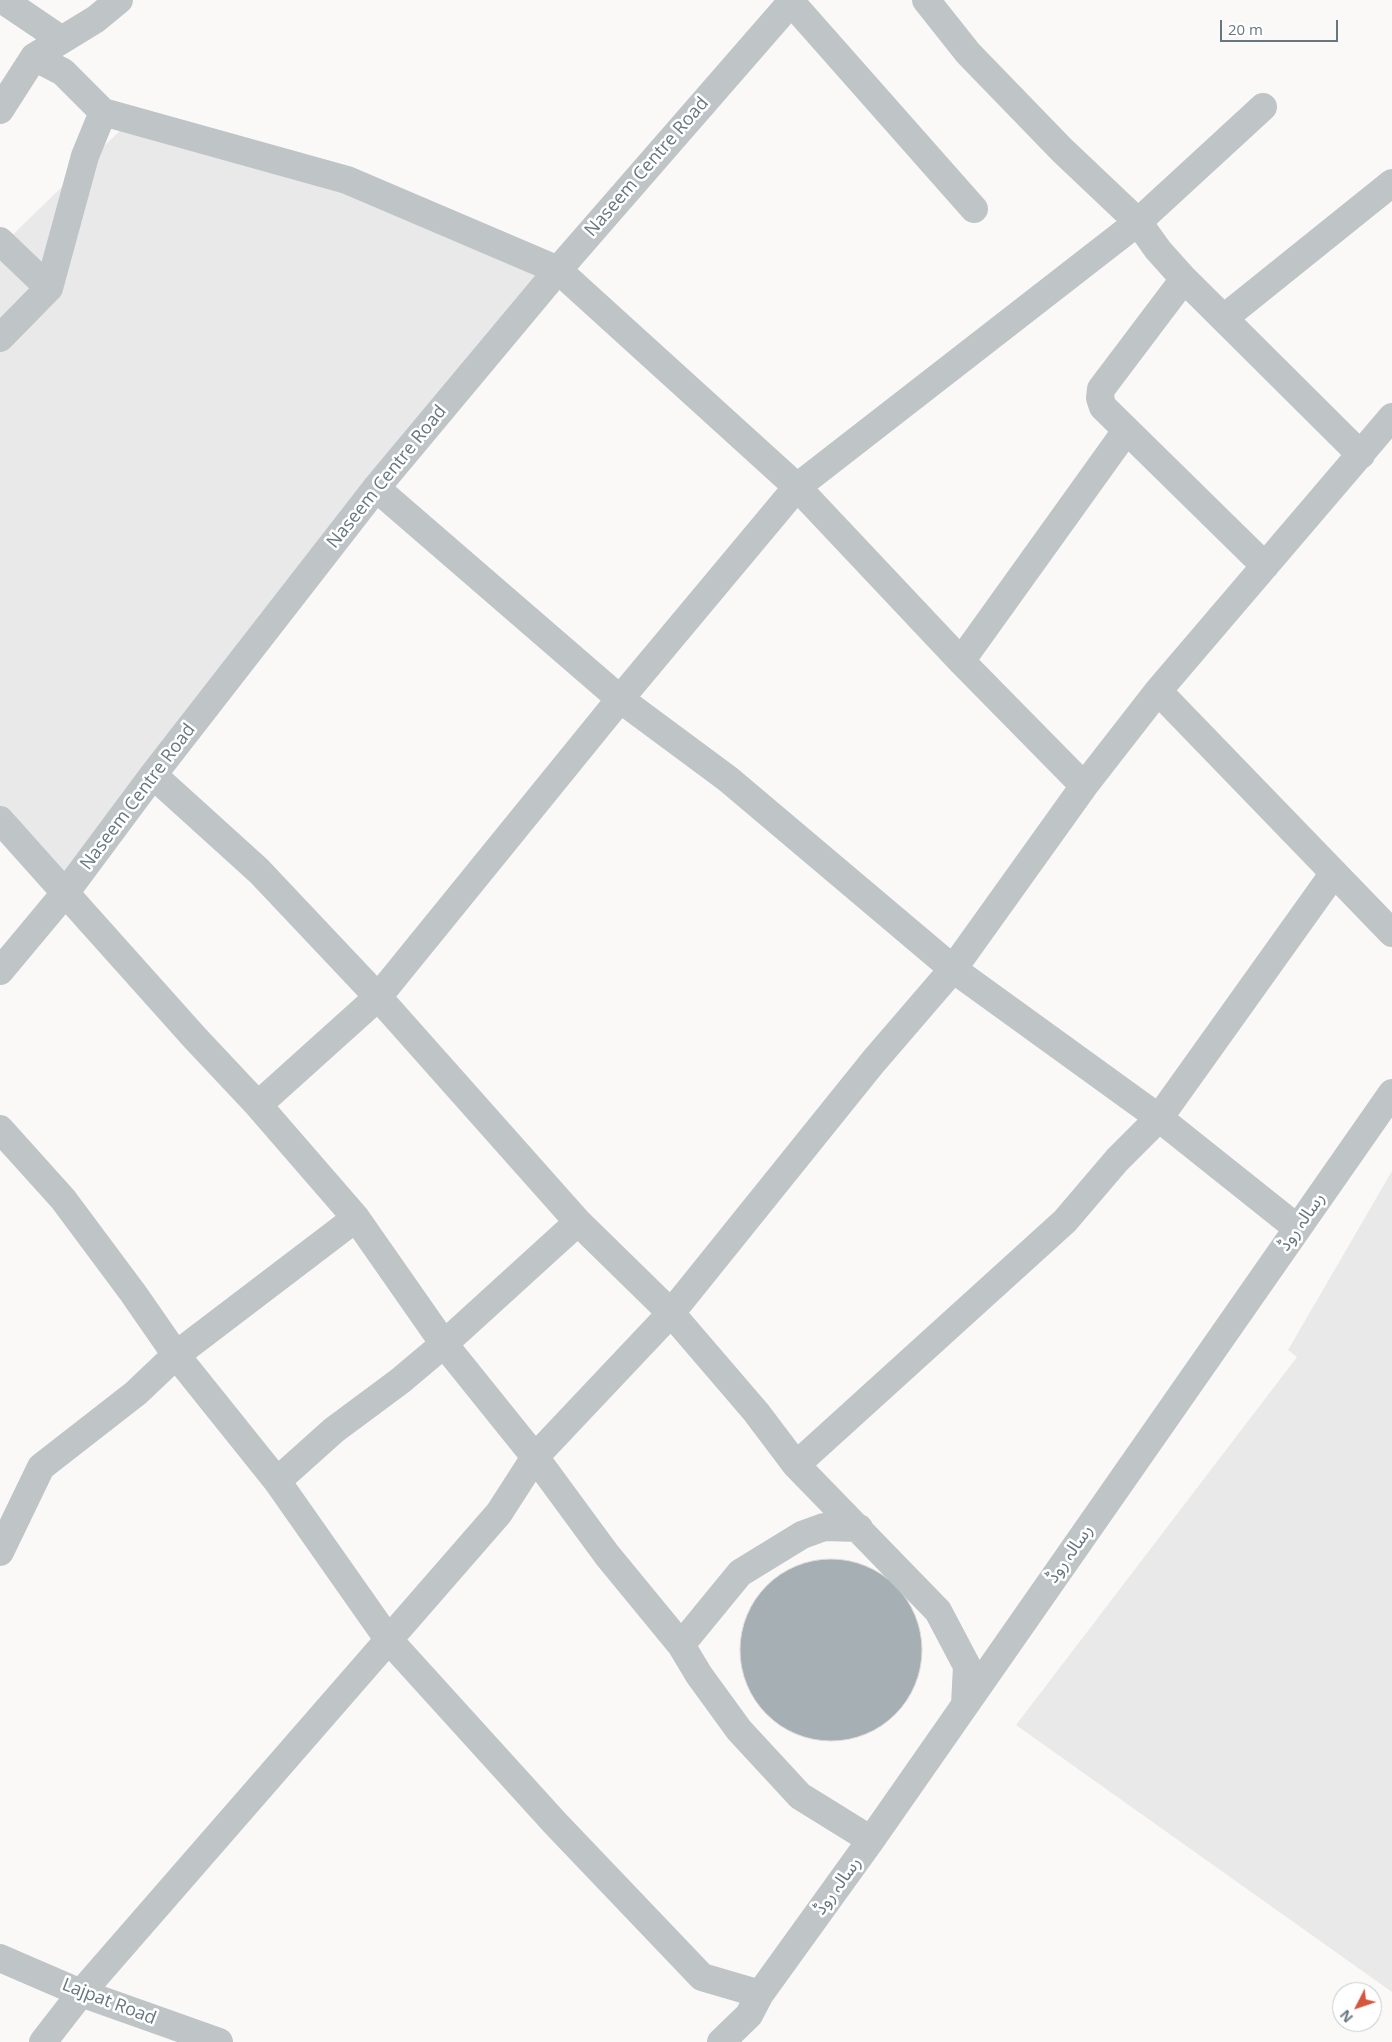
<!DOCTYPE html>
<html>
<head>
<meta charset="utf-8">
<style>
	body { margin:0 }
	#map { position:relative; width:1392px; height:2042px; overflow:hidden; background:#faf9f8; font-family:"Open Sans",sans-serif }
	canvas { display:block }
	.north { position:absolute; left:1332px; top:1982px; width:50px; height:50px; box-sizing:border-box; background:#fff; border:1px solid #c2c9cc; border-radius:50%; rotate:229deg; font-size:14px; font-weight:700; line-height:20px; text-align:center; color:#667780 }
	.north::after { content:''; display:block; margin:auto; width:18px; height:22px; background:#d5563c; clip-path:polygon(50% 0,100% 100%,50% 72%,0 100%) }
	.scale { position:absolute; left:1220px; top:20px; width:118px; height:22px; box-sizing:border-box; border:2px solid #667780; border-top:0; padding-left:6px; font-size:15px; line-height:18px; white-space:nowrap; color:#667780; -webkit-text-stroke:4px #fff; paint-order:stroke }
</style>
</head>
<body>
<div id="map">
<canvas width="1392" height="2042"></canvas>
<div class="north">N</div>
<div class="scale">20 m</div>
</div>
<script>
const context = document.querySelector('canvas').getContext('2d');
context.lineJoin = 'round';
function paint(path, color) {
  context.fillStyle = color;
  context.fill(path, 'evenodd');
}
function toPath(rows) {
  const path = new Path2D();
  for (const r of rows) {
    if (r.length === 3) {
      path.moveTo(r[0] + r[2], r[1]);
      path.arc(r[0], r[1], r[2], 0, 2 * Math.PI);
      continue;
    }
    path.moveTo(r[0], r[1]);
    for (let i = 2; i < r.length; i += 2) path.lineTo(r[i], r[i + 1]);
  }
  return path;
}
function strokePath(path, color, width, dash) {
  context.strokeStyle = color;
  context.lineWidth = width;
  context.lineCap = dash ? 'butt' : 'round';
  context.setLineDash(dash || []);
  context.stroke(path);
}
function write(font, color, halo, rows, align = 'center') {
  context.font = font + ' "Open Sans","Noto Sans Arabic",sans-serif';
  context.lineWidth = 5;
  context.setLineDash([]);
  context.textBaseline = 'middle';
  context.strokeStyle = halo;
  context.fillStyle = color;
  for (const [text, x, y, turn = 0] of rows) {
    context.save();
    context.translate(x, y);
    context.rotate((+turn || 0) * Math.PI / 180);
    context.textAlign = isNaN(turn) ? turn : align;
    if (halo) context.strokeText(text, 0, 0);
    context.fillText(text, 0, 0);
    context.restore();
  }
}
const built = toPath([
	[131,120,347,180,558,270,66,892,0,819,0,247],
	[1392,1171,1392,1992,1016,1725,1297,1357,1288,1350]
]);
const building = toPath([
	[831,1650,91]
]);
const minor = toPath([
	[3,0,62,40],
	[926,0,968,53,1062,150,1138,222,1158,250,1184,279,1361,455],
	[791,2,974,209],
	[0,110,34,57,96,19,119,0],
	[103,112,347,180,558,270,797,487,961,661,1084,786],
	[0,241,49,288],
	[1184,279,1101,389,1100,398,1103,407,1265,566],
	[1224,318,1392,183],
	[0,338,49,288,85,156,103,112,63,72,34,57],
	[376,488,620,699,728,779,953,969,1159,1118,1297,1228],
	[961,661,1126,431],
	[1158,691,1392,933],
	[153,775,259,871,378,997,578,1222,671,1313,756,1412,796,1465,938,1611,967,1666,965,1705],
	[0,820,195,1038,258,1105,356,1218,444,1344,535,1457,607,1555,681,1645,699,1675,739,1730,800,1796,871,1840],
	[0,971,66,892,153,775,376,488,558,270,793,0],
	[258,1105,378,997,620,699,797,487,1138,222,1263,107],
	[0,1129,63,1199,133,1293,176,1355,277,1481,388,1639,555,1823,702,1977,760,1994],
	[796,1465,1065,1221,1117,1160,1159,1118,1334,873],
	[277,1481,334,1430,400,1381,444,1344,578,1222],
	[0,1552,41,1467,136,1393,176,1355,356,1218],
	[681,1645,740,1573,802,1535,824,1527,859,1528],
	[0,1958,81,1993,219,2042],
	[43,2042,81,1993,499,1513,535,1457,671,1313,873,1062,953,969,1084,786,1158,691,1392,417],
	[721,2042,749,2015,760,1994,871,1840,1392,1093]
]);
const streetNames = [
	["Naseem Centre Road",647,167,-49],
	["Naseem Centre Road",387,477,-51],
	["Naseem Centre Road",138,797,-53],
	["رسالہ روڈ",1302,1222,-55],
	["رسالہ روڈ",1070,1554,-55],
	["رسالہ روڈ",838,1886,-54],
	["Lajpat Road",109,2002,21]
];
paint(built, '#e8e9e8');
paint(building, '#a6afb4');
strokePath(building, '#dcdbda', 1);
strokePath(minor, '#bfc4c7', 28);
write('18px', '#667780', '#fff', streetNames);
</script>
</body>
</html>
